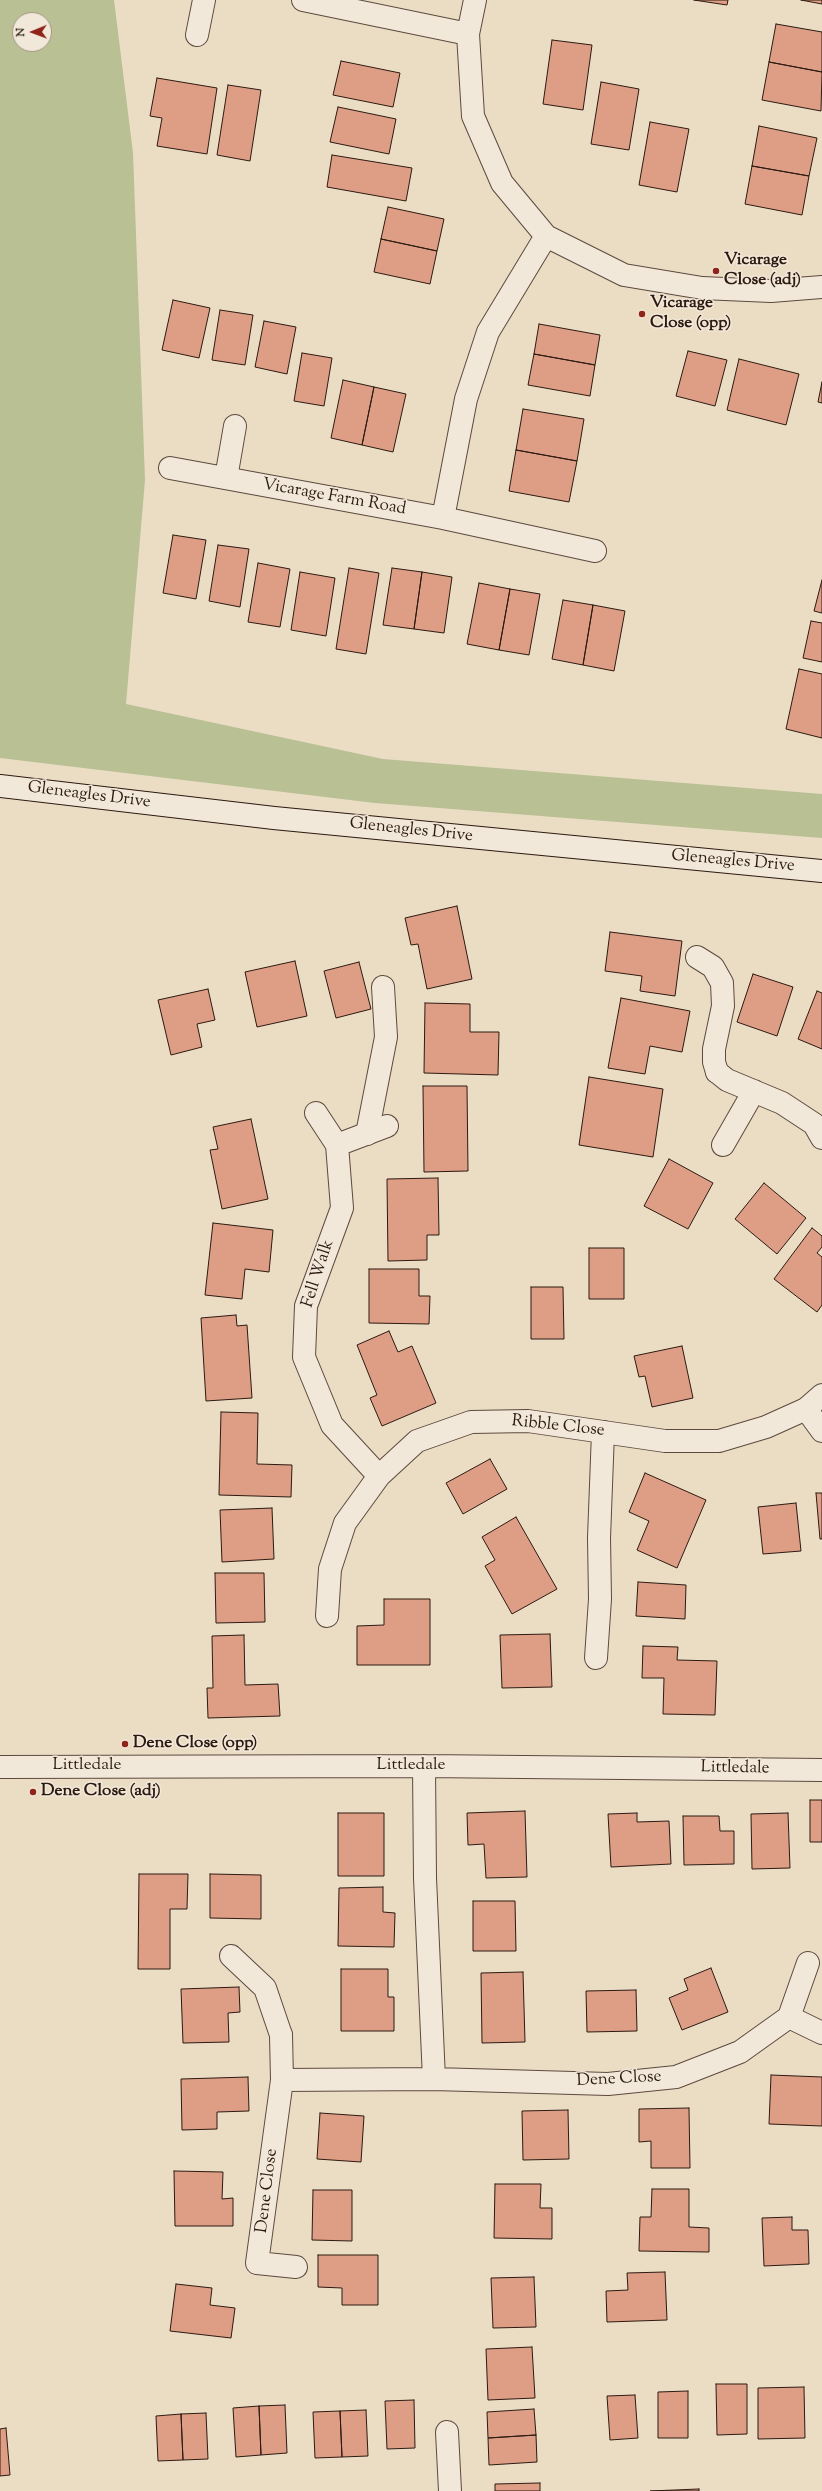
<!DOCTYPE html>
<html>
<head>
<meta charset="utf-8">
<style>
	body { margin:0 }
	#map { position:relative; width:822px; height:2491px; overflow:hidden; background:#ebdcc4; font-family:"Sorts Mill Goudy",serif }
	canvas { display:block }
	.north { position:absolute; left:12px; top:12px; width:40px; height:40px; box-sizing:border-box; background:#f2e8d9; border:1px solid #a39689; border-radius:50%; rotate:269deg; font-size:11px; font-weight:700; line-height:16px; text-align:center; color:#2c1a11 }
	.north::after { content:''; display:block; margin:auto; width:14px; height:18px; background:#8f2418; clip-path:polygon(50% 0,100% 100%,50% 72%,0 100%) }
</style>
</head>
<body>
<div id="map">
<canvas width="822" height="2491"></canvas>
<div class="north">N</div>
</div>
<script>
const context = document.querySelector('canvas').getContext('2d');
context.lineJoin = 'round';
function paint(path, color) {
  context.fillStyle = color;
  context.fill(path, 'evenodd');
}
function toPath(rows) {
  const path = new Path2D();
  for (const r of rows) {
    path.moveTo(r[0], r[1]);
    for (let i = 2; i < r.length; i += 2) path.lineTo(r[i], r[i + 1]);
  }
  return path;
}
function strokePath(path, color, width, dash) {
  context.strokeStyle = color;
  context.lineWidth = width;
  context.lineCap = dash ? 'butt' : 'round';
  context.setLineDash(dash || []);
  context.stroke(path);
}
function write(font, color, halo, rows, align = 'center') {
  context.font = font + ' "Sorts Mill Goudy",serif';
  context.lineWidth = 3;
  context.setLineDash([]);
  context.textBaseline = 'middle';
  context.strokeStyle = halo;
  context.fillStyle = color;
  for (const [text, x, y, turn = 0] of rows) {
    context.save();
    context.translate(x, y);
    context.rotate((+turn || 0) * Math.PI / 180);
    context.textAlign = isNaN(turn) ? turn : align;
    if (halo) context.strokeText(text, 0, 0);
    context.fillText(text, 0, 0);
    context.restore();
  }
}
const green = toPath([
	[0,0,114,0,133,153,145,480,126,704,383,759,822,794,822,838,375,803,0,758],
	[20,20,44,20,44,44,20,44]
]);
const building = toPath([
	[694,0,728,0,727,5,694,0],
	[801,0,822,0,822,4,801,0],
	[776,24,822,32,822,72,769,62,776,24],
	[552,40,592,45,583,110,543,104,552,40],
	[341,61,400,73,393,107,333,95,341,61],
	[769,62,822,72,821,111,762,100,769,62],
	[157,78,217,88,207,154,157,146,162,118,150,116,157,78],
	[601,82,639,89,629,150,591,144,601,82],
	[228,85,261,90,250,161,217,155,228,85],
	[338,107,396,119,389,154,330,142,338,107],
	[650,122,689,129,677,192,639,185,650,122],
	[759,126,817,138,809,176,752,166,759,126],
	[332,155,412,168,406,201,327,187,332,155],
	[752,166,809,176,802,215,745,204,752,166],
	[388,207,444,219,437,251,381,239,388,207],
	[381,239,437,251,430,284,374,272,381,239],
	[173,300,210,308,199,358,162,350,173,300],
	[220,310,253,315,245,365,212,360,220,310],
	[264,321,296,327,287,374,255,367,264,321],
	[539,324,600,335,595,365,534,354,539,324],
	[688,351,727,360,715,406,676,396,688,351],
	[302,353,332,358,324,406,294,401,302,353],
	[534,354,595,365,590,396,528,385,534,354],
	[739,359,799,374,786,425,727,410,739,359],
	[343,380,374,387,362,445,331,438,343,380],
	[822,382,822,403,818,402,822,382],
	[374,387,406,394,393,452,362,445,374,387],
	[523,409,584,419,577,461,516,450,523,409],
	[516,450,577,461,569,502,509,491,516,450],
	[173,535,206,540,196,599,163,593,173,535],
	[218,545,249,549,240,607,209,601,218,545],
	[258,563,290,569,280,627,248,622,258,563],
	[349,568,379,573,366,654,336,649,349,568],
	[392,568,422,572,414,629,383,625,392,568],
	[300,572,335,578,326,636,291,630,300,572],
	[422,572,452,577,444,633,414,629,422,572],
	[822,580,822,613,814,611,822,580],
	[479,583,510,589,499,650,467,644,479,583],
	[510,589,540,594,529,655,499,650,510,589],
	[563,600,593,605,583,665,552,659,563,600],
	[593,605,625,611,614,671,583,665,593,605],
	[811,621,822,623,822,662,803,658,811,621],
	[799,669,822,674,822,738,786,729,799,669],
	[457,906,472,979,427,989,418,944,411,945,405,918,457,906],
	[610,932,682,941,675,996,640,991,642,976,605,971,610,932],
	[295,961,307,1016,257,1027,245,972,295,961],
	[359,962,371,1009,336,1018,324,971,359,962],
	[753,974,793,987,777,1036,737,1022,753,974],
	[208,989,215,1020,197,1024,202,1047,171,1055,158,1000,208,989],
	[817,991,822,993,822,1049,798,1039,817,991],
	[621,998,690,1011,682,1052,650,1046,645,1074,608,1068,621,998],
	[425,1003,470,1004,470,1032,499,1032,498,1075,424,1073,425,1003],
	[589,1077,663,1089,653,1157,579,1145,589,1077],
	[423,1086,467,1086,468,1171,424,1172,423,1086],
	[251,1119,268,1199,222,1209,210,1150,218,1149,213,1127,251,1119],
	[669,1159,713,1183,688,1229,644,1206,669,1159],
	[438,1178,439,1235,427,1235,427,1260,388,1261,387,1179,438,1178],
	[764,1183,806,1218,777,1254,735,1219,764,1183],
	[213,1223,273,1230,269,1272,245,1269,242,1299,205,1295,213,1223],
	[812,1228,822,1236,822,1247,817,1253,822,1257,822,1305,817,1312,774,1279,812,1228],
	[589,1248,624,1248,624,1299,589,1299,589,1248],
	[369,1269,419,1269,419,1296,430,1296,429,1324,369,1323,369,1269],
	[531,1287,563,1287,564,1339,531,1339,531,1287],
	[236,1315,237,1326,247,1325,252,1398,206,1401,201,1318,236,1315],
	[389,1331,398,1352,412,1346,436,1403,382,1426,370,1398,377,1395,357,1345,389,1331],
	[682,1346,693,1398,652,1407,645,1376,639,1377,634,1356,682,1346],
	[221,1412,258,1413,257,1464,292,1465,291,1497,219,1495,221,1412],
	[490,1459,507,1489,463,1514,446,1483,490,1459],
	[645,1473,706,1500,677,1568,637,1550,649,1521,629,1512,645,1473],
	[816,1493,822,1493,822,1539,820,1539,816,1493],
	[796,1503,801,1551,763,1554,758,1507,796,1503],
	[272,1508,274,1559,222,1562,220,1510,272,1508],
	[516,1517,557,1589,512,1614,485,1566,495,1560,482,1537,516,1517],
	[215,1573,264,1573,265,1622,216,1623,215,1573],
	[638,1582,686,1585,685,1619,636,1616,638,1582],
	[384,1599,430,1599,430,1665,357,1665,357,1626,384,1625,384,1599],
	[550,1634,552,1687,502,1688,500,1635,550,1634],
	[244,1635,245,1685,278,1684,280,1716,208,1718,207,1688,213,1688,212,1636,244,1635],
	[643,1646,678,1647,677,1660,717,1661,715,1715,663,1714,664,1678,642,1678,643,1646],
	[810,1800,822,1800,822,1842,810,1842,810,1800],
	[525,1811,527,1877,486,1878,484,1844,468,1845,467,1813,525,1811],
	[338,1813,384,1813,384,1876,338,1876,338,1813],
	[637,1813,637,1822,669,1821,671,1864,611,1867,608,1814,637,1813],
	[788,1813,790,1868,752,1869,751,1814,788,1813],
	[683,1816,719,1816,720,1831,734,1831,734,1864,684,1865,683,1816],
	[139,1874,188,1874,187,1909,170,1909,170,1969,138,1969,139,1874],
	[210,1874,261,1875,261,1919,210,1918,210,1874],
	[383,1887,383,1912,395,1913,394,1947,338,1946,339,1888,383,1887],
	[473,1901,515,1901,516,1951,473,1951,473,1901],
	[711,1968,728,2012,682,2030,669,1998,688,1990,684,1979,711,1968],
	[341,1969,388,1969,388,1997,394,1997,394,2031,341,2031,341,1969],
	[523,1972,525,2042,482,2043,481,1973,523,1972],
	[239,1987,240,2012,228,2013,229,2042,183,2043,181,1989,239,1987],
	[636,1990,637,2031,587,2032,586,1991,636,1990],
	[771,2075,822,2077,822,2126,769,2124,771,2075],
	[248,2077,249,2111,217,2112,217,2129,182,2130,181,2079,248,2077],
	[689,2108,690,2168,651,2168,651,2141,639,2142,639,2109,689,2108],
	[568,2110,569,2159,523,2160,522,2111,568,2110],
	[320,2113,364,2116,361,2162,317,2159,320,2113],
	[174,2171,223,2172,222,2199,233,2198,233,2226,175,2226,174,2171],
	[495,2184,541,2184,540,2208,552,2208,552,2239,494,2238,495,2184],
	[652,2189,689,2189,689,2227,709,2228,709,2252,639,2251,640,2217,651,2217,652,2189],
	[313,2190,352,2190,352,2241,312,2240,313,2190],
	[792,2217,792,2230,808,2230,809,2264,764,2266,762,2218,792,2217],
	[318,2255,378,2255,378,2305,342,2305,342,2288,318,2287,318,2255],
	[665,2272,667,2320,607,2322,606,2291,628,2290,627,2273,665,2272],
	[534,2277,536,2327,493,2328,491,2278,534,2277],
	[176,2284,212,2288,210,2305,235,2308,231,2338,170,2331,176,2284],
	[532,2347,535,2398,488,2400,486,2349,532,2347],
	[716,2384,747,2384,747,2434,717,2435,716,2384],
	[804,2387,805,2438,758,2439,758,2388,804,2387],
	[688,2391,688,2438,658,2438,658,2392,688,2391],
	[635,2395,638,2438,610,2440,607,2396,635,2395],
	[414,2400,415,2448,387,2449,385,2401,414,2400],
	[285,2405,287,2453,261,2455,259,2406,285,2405],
	[259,2406,261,2455,236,2457,233,2408,259,2406],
	[534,2409,536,2435,488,2438,487,2412,534,2409],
	[366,2410,368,2456,342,2457,340,2411,366,2410],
	[340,2411,342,2457,315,2458,313,2412,340,2411],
	[206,2413,208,2459,183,2460,181,2414,206,2413],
	[181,2414,183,2460,158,2461,156,2416,181,2414],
	[6,2428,10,2475,0,2476,0,2429,6,2428],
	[536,2435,537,2462,489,2465,488,2438,536,2435],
	[540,2483,540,2491,495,2491,495,2484,540,2483],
	[699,2489,699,2491,650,2491,699,2489]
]);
const lane = toPath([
	[697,957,713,967,722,983,723,1006,714,1049,714,1062,717,1072],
	[367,1134,386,1037,383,987],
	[806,1409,822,1431],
	[596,1658,600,1599,599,1538,603,1432],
	[231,1956,265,1988,281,2035]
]);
const street = toPath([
	[303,0,468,34],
	[475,0,468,34,473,116,502,183,546,236,624,275,702,288,771,291,822,287],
	[197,35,204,0],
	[170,468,443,518,595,551],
	[226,478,235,426],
	[443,518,466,399,488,332,546,236],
	[717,1072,727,1080,782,1103,814,1124,822,1138],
	[316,1113,337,1145,342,1208,306,1306,304,1357,332,1425,379,1476],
	[337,1145,387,1126],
	[723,1145,754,1091],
	[327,1616,330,1569,345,1523,379,1476,417,1441,471,1422,528,1421,665,1441,719,1441,766,1427,806,1409,822,1395],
	[424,1766,425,1878,434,2079],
	[0,1767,424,1766,822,1770],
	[789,2017,822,2033],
	[281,2035,282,2080,257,2263,296,2267],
	[282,2080,434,2079,608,2084,676,2077,740,2052,789,2017,808,1963],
	[447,2432,450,2491]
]);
const secondary = toPath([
	[0,786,274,818,822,871]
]);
const markers = [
	[716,271,4,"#8f2418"],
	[642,314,4,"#8f2418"],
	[125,1744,4,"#8f2418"],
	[33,1792,4,"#8f2418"]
];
const poiNames = [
	["Vicarage",724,261],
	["Close (adj)",724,281],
	["Vicarage",650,304],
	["Close (opp)",650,324],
	["Dene Close (opp)",133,1744],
	["Dene Close (adj)",41,1792]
];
const streetNames = [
	["Vicarage Farm Road",334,498,10],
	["Gleneagles Drive",89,796,7],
	["Gleneagles Drive",411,831,6],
	["Gleneagles Drive",733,862,5],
	["Fell Walk",319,1274,-72],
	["Ribble Close",558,1427,6],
	["Littledale",87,1766],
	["Littledale",411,1766],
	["Littledale",735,1769,1],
	["Dene Close",619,2080,-3],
	["Dene Close",268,2191,-83]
];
paint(green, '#b8c094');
paint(building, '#de9d85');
strokePath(building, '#2c1a11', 1);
strokePath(lane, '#5c4a3e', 24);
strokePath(street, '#5c4a3e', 24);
strokePath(secondary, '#2c1a11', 24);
strokePath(lane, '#f2e8d9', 22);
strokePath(street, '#f2e8d9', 22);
strokePath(secondary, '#f2e8d9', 22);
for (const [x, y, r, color] of markers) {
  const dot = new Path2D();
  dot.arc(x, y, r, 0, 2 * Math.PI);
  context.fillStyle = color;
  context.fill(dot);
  strokePath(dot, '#f2e8d9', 1.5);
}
write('bold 17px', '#2c1a11', '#f2e8d9', poiNames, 'left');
write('17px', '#2c1a11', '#f2e8d9', streetNames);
</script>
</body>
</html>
